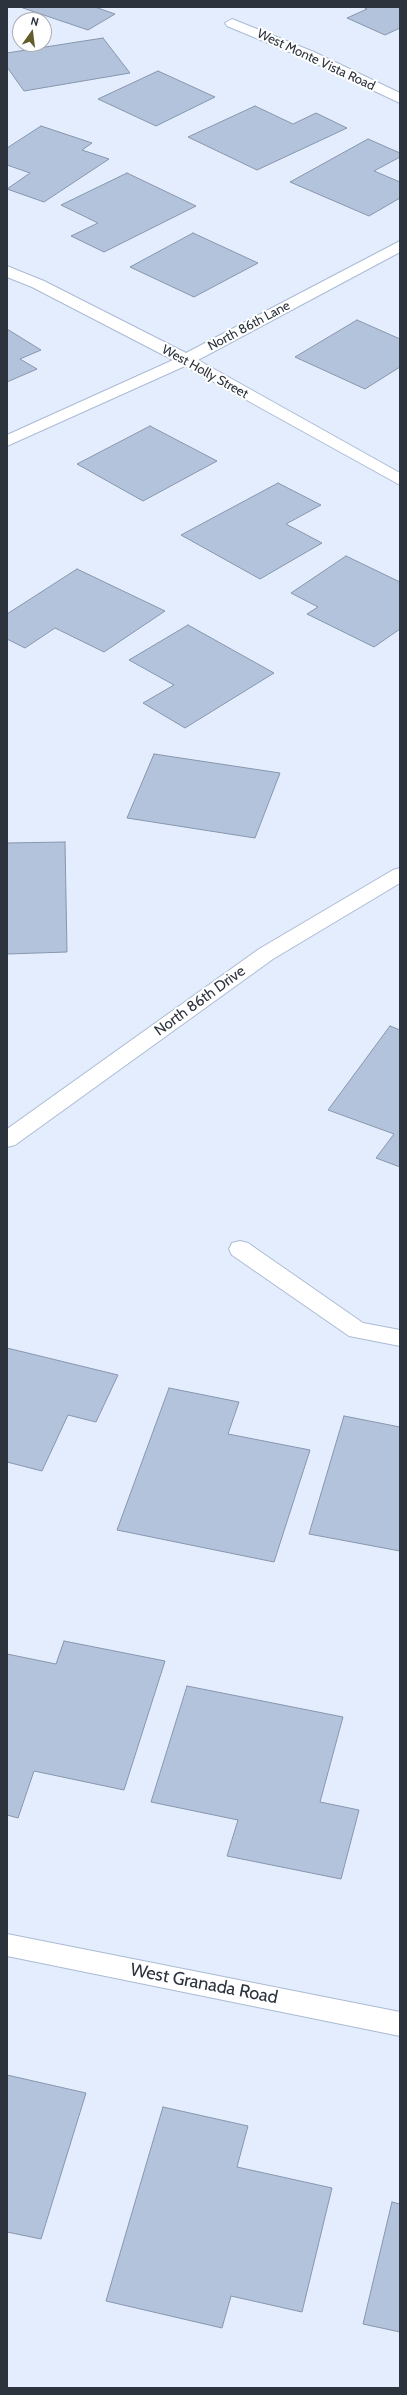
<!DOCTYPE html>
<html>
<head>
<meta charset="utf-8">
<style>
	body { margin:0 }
	#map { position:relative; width:407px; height:2395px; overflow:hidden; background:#e3edfd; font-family:Cabin,sans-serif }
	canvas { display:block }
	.frame { position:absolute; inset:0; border:8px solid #2c333d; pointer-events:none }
	.north { position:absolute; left:12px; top:12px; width:40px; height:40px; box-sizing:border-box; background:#fff; border:1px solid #abadb1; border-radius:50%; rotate:14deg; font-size:11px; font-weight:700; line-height:16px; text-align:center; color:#2c333d }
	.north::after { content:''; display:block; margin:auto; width:14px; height:18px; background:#615e2b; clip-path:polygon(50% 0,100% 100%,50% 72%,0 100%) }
</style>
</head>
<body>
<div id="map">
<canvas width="407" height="2395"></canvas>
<div class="frame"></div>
<div class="north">N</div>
</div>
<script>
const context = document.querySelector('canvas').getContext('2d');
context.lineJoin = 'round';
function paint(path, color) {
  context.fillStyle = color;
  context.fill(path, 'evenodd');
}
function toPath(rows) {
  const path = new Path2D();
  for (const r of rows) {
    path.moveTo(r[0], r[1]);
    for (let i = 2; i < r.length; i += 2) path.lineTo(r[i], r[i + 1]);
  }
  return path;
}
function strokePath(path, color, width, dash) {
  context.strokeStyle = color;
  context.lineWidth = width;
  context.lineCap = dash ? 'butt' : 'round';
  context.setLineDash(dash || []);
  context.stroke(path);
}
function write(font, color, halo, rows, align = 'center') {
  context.font = font + ' Cabin,sans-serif';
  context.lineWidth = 4;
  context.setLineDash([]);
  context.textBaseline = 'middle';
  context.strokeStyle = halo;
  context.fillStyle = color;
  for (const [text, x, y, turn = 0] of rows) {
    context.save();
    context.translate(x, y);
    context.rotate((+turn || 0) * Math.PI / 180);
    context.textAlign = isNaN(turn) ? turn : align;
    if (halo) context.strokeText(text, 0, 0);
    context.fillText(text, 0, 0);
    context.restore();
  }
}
const building = toPath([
	[20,7,95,7,115,14,88,30,20,7],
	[363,7,400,7,400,28,385,35,347,18,367,9,363,7],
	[103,38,130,73,24,91,7,67,7,53,103,38],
	[158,71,215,97,156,126,98,99,158,71],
	[255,106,293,124,316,113,347,128,257,170,188,137,255,106],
	[41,126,92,143,82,150,109,159,44,202,7,189,30,173,7,165,7,148,41,126],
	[368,139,400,153,400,157,374,171,400,182,400,198,369,216,290,182,368,139],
	[127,173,196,206,104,252,71,236,98,223,61,205,127,173],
	[193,233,258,263,194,297,130,267,193,233],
	[357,320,400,339,400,367,365,389,295,357,357,320],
	[7,329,41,350,20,359,37,369,7,382,7,329],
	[150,426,217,461,143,501,77,464,150,426],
	[278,483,321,505,286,524,322,543,260,579,181,535,278,483],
	[346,556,400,582,400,629,374,647,307,614,318,607,291,593,346,556],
	[77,569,165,611,104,652,55,628,25,648,7,639,7,614,77,569],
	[188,625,274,673,185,728,143,703,174,685,129,660,188,625],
	[154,754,280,773,255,838,127,818,154,754],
	[65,842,67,952,7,954,7,843,65,842],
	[390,1026,400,1030,400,1167,376,1158,394,1134,328,1110,390,1026],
	[7,1348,118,1375,96,1422,68,1415,42,1471,7,1462,7,1348],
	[169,1388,239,1402,228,1434,310,1450,274,1562,117,1530,169,1388],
	[344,1416,400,1427,400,1551,309,1534,344,1416],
	[64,1641,165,1661,124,1790,34,1771,18,1818,7,1815,7,1654,56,1664,64,1641],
	[187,1686,343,1717,320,1802,359,1810,341,1879,227,1856,238,1820,151,1802,187,1686],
	[7,2075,86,2093,41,2239,7,2232,7,2075],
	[163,2107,248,2126,237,2167,332,2188,302,2312,231,2296,222,2328,106,2301,163,2107],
	[392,2202,400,2204,400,2332,363,2324,392,2202]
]);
const street = toPath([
	[232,19,314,52,400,93,400,103,304,58,227,26,225,23,232,19],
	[400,241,400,252,198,360,400,473,400,485,185,366,7,446,7,435,173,360,32,287,7,277,7,266,44,281,186,353,400,241],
	[240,1241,248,1243,363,1323,400,1330,400,1346,349,1336,232,1255,229,1249,232,1243,240,1241],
	[7,1934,400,2012,400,2036,7,1956,7,1934]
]);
const secondary = toPath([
	[400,868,400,883,273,959,15,1145,7,1147,7,1129,259,949,393,870,400,868]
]);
const farStreetnames = [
	["West Monte Vista Road",316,60,25],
	["North 86th Lane",249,326,-28],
	["West Holly Street",205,372,29]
];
const streetNames = [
	["North 86th Drive",200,1001,-36]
];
const nearStreetnames = [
	["West Granada Road",204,1984,11]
];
paint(building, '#b3c3dc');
strokePath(building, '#8796ae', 1);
strokePath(street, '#abbbd4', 2);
strokePath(secondary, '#abbbd4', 2);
paint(street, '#fff');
paint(secondary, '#fff');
write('13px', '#2c333d', '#fff', farStreetnames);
write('15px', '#2c333d', '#fff', streetNames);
write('18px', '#2c333d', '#fff', nearStreetnames);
</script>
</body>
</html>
